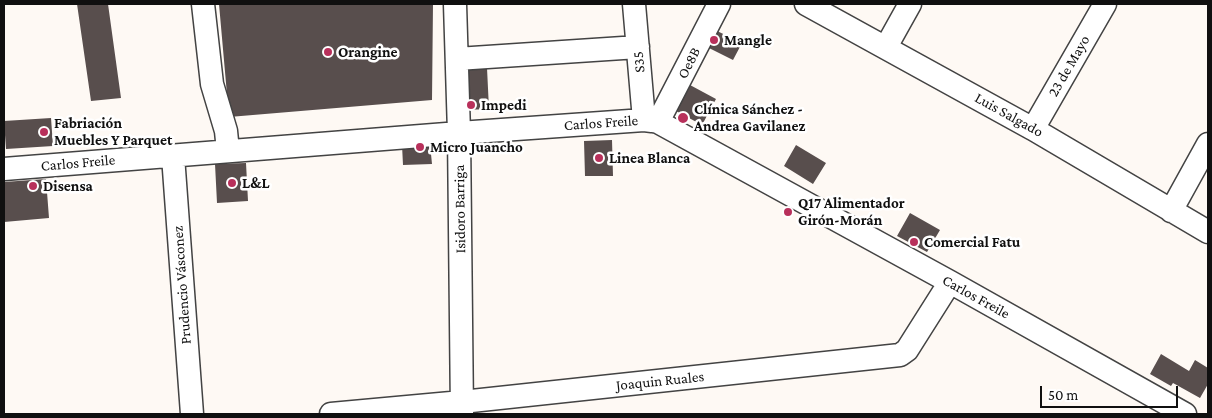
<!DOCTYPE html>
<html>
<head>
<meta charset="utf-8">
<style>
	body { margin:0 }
	#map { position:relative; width:1212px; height:418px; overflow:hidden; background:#fef9f4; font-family:"Crimson Pro",serif }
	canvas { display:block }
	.frame { position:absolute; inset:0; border:5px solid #101010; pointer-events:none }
	.scale { position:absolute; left:1040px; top:386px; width:138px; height:22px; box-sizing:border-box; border:2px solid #101010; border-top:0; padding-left:6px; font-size:15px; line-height:18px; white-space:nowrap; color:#101010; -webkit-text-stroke:4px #fff; paint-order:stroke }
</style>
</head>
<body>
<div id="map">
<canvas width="1212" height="418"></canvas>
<div class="frame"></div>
<div class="scale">50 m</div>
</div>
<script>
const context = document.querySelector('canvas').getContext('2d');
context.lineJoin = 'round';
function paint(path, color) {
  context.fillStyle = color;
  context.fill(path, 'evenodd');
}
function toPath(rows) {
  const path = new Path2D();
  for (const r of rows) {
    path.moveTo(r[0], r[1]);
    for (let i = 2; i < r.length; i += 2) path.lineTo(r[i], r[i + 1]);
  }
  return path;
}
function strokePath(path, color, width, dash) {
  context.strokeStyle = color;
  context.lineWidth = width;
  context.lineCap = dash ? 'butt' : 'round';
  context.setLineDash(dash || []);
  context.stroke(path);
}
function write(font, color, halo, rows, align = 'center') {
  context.font = font + ' "Crimson Pro",serif';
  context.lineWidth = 5;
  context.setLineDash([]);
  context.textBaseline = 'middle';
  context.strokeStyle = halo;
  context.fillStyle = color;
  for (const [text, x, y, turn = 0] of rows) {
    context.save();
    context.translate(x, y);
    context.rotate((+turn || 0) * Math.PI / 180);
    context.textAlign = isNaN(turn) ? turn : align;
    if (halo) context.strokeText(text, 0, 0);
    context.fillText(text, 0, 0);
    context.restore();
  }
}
const building = toPath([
	[77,4,108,4,121,98,91,101],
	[219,4,433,4,432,100,229,117],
	[715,30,742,43,733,60,707,47],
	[487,68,489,109,465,110,463,69],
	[690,85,716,99,702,125,676,111],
	[51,118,53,146,6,149,4,121],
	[612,140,613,176,585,176,584,141],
	[430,144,432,164,403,165,402,145],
	[796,145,826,163,813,184,784,166],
	[246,163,248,201,217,203,215,164],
	[46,179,49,218,4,222,4,182],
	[910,213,940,230,927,252,897,236],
	[1161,354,1189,371,1195,360,1208,368,1208,384,1200,398,1173,383,1171,386,1150,374]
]);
const minor = toPath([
	[203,4,212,84,226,131,228,151],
	[455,4,459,133,462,414],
	[634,4,644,120],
	[806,4,1033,129,1208,232],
	[886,47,910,4],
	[457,59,638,47],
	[658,122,719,4],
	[1033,129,1105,4],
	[173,156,192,414],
	[4,169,459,133,644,120,652,121,658,122,950,282,1185,414],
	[1171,211,1208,144],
	[331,414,462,402,900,355,907,350,950,282]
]);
const markers = [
	[714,40,5,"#b8305b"],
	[328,52,5,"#b8305b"],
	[471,105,5,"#b8305b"],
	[683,118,6,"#b8305b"],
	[44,132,5,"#b8305b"],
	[420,147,5,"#b8305b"],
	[599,158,5,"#b8305b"],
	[232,183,5,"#b8305b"],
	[33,186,5,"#b8305b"],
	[788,212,5,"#b8305b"],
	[914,242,5,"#b8305b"]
];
const poiNames = [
	["Mangle",724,40],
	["Orangine",338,52],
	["Impedi",481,105],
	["Clínica Sánchez -",694,109],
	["Andrea Gavilanez",694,126],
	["Fabriación",54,123],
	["Muebles Y Parquet",54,140],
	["Micro Juancho",430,147],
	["Linea Blanca",609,158],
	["L&L",242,183],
	["Disensa",43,186],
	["Q17 Alimentador",798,203],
	["Girón-Morán",798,220],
	["Comercial Fatu",924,242]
];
const streetNames = [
	["S35",639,62,-95],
	["Oe8B",689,63,-63],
	["23 de Mayo",1069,66,-60],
	["Luis Salgado",1009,115,29],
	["Carlos Freile",601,123,-4],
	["Carlos Freile",78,163,-5],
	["Isidoro Barriga",460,209,-91],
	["Prudencio Vásconez",182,285,-94],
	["Carlos Freile",976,297,29],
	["Joaquin Ruales",660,381,-6]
];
paint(building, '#584e4d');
strokePath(minor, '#434343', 25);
strokePath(minor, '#fff', 22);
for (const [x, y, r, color] of markers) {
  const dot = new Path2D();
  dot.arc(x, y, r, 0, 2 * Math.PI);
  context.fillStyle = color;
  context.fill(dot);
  strokePath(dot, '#fff', 2);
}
write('bold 15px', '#101010', '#fff', poiNames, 'left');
write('15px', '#101010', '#fff', streetNames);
</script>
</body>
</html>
